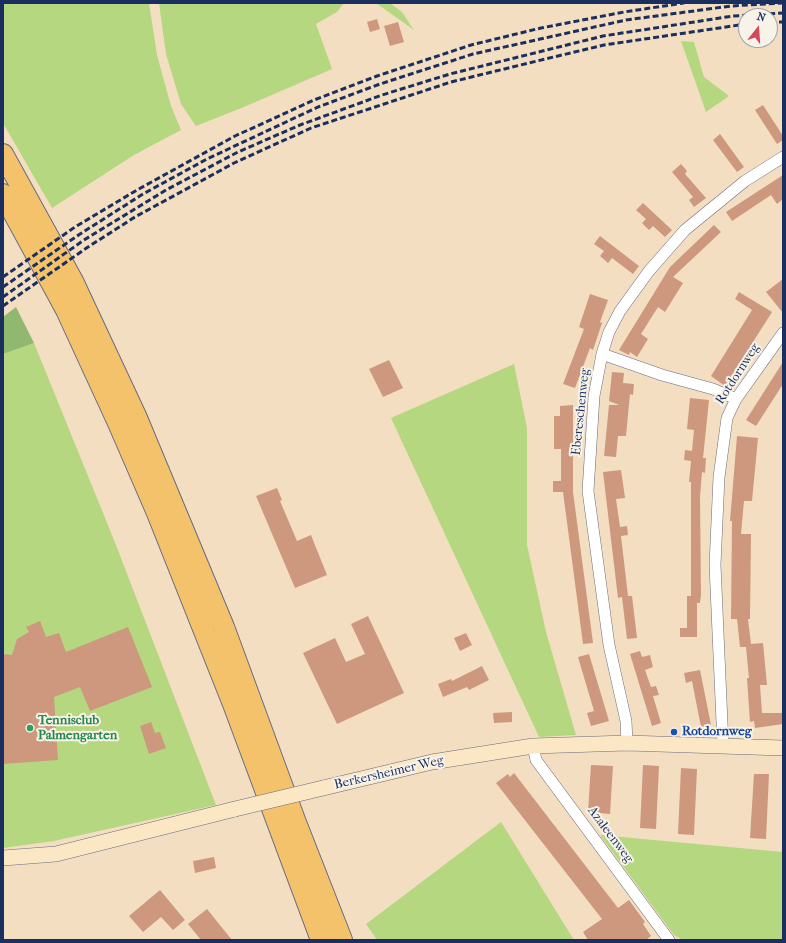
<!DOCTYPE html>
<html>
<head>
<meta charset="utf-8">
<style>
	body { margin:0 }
	#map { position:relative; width:786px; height:943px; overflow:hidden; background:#f3dec2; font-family:"IM FELL French Canon",serif }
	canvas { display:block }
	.frame { position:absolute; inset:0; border:4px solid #1b2f5e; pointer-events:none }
	.north { position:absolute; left:738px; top:8px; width:40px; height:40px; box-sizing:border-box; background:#f7f3e8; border:1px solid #9fa5b1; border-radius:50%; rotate:17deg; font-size:11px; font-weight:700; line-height:16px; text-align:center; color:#1b2f5e }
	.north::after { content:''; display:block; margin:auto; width:14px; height:18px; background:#d1495b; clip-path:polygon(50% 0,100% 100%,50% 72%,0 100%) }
</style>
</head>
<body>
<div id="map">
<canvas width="786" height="943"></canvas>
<div class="frame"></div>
<div class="north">N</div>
</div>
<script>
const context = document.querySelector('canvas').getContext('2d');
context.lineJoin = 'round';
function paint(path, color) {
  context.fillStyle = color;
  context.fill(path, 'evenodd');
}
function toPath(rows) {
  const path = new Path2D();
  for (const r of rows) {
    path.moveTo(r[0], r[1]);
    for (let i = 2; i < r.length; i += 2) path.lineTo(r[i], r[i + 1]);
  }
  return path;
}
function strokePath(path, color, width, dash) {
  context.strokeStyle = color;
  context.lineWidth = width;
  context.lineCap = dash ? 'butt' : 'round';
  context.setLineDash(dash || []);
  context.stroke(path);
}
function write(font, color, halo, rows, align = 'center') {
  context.font = font + ' "IM FELL French Canon",serif';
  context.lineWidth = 4;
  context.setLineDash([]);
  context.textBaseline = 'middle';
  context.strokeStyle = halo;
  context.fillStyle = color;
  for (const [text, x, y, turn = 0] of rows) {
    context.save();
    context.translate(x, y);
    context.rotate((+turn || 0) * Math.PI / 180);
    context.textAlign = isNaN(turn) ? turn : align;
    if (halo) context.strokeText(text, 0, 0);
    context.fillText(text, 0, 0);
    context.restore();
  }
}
const green = toPath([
	[3,3,149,3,157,55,171,106,181,130,134,155,52,208,3,123],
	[159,3,344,3,337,12,316,24,332,69,244,107,196,126,181,104,166,54],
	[376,3,390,3,402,12,414,30],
	[681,41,694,42,704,77,729,96,706,112],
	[34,343,114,540,216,805,54,841,3,848,3,354],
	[514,364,527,428,527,545,546,632,576,735,539,737,391,418],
	[501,822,574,940,377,940,366,924],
	[600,835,783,852,783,939,683,940,674,935]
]);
const forest = toPath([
	[16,307,34,343,3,354,3,317]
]);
const building = toPath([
	[377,19,380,29,370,32,367,22],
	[398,22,404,42,390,46,384,26],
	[763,105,783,136,783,140,777,144,755,110],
	[720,134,744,167,737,172,713,140],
	[681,164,687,171,685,174,706,198,694,207,689,200,693,197,672,172],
	[783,175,783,199,777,204,771,195,732,221,726,212],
	[643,203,672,230,665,237,653,226,649,230,642,223,646,219,636,210],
	[714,225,721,232,673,277,683,283,665,312,658,307,641,334,648,339,637,357,630,352,629,355,619,350,670,267],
	[600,236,639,266,633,274,612,258,608,263,600,256,604,251,594,244],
	[783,279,783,313,766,292],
	[739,292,772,312,725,386,711,376,752,310,735,299],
	[590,294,608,300,600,322,602,323,593,350,590,348,575,388,563,384,584,329,579,327],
	[389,360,403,388,383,397,369,369],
	[783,362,783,384,756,426,746,420],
	[612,372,624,373,623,383,634,384,633,395,630,394,626,436,618,436,616,457,604,456,609,405,619,405,609,401],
	[690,398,709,400,703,458,706,458,705,473,702,472,700,497,701,595,700,603,697,603,697,637,680,637,680,628,687,628,687,596,691,596,691,482,689,482,691,461,684,460,685,450,692,451,694,430,687,429],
	[573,405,573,492,593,643,583,644,563,492,553,492,553,481,561,481,561,449,554,449,554,416,560,416,560,406],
	[737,436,758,438,752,501,744,501,741,534,751,534,750,619,748,619,751,644,763,643,767,685,760,685,762,713,783,713,783,724,755,728,754,721,750,722,749,708,747,678,749,678,746,647,740,647,737,619,731,619,732,521,730,521],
	[621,470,625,498,616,499,620,527,627,526,628,535,621,536,628,596,632,596,637,638,627,639,622,597,618,598,603,472],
	[277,488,282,500,280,501,297,541,311,535,327,575,295,588,256,496],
	[368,616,404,693,337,724,303,653,335,638,346,662,365,654,351,624],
	[40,621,46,637,59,633,66,652,128,627,152,687,90,711,80,687,54,697,58,760,3,764,3,654,12,655,17,639,29,632,26,627],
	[466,633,472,645,460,651,454,638],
	[640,651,642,657,650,655,653,667,645,670,651,687,656,686,659,695,653,696,661,723,652,726,630,654],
	[589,654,609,721,591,726,587,713,594,711,578,657],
	[482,666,489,680,469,690,467,687,443,697,438,684,451,679,452,681],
	[700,670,711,725,701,727,692,681,686,683,684,673],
	[512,712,512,722,494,723,493,713],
	[151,722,155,733,160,732,166,748,149,754,140,726],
	[591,765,613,766,610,814,588,812],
	[643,765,659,766,656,829,640,828],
	[681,768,697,769,694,835,678,834],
	[514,773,618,908,629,900,645,922,643,924,651,936,646,940,588,940,583,932,602,919,496,783,508,774,510,777],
	[754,774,769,774,766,839,750,838],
	[214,857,216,868,195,873,193,861],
	[160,890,185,920,173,930,161,917,143,932,129,916],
	[207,909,232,940,201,940,188,924]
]);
const street = toPath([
	[602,354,662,375,713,389,736,399],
	[627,743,626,721,609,645,588,491,594,396,602,354,609,332,620,311,649,271,685,230,745,181,783,157],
	[723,745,715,565,719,477,727,418,736,399,783,333],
	[533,746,536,760,669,940]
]);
const secondary = toPath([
	[323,788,432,762,533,746,627,743,783,748],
	[3,858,56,854,235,809]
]);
const highway = toPath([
	[3,154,73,281,137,418,224,627,295,820,342,940],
	[3,194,66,310,118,423,157,513,233,704,321,940]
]);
const rail = toPath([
	[770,22,783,22],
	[3,277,75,227,137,190,235,136,314,100,377,76,471,45,541,28,624,12,684,3],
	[3,287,80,234,143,194,207,159,318,107,380,84,473,54,626,20,731,6,782,3],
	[3,297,84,240,166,190,238,152,300,125,382,95,450,74,603,36,733,16,783,13],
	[3,306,88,247,135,217,234,163,311,128,451,82,537,61,604,45,746,24]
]);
const secondaryBridge = toPath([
	[235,809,323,788]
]);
const markers = [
	[30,728,4,"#2e9e5b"],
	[674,732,4,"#1a4fb4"]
];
const streetNames = [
	["Rotdornweg",738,374,-57],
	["Ebereschenweg",581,412,-84],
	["Berkersheimer Weg",389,773,-13],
	["Azaleenweg",610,835,53]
];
const leisureNames = [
	["Tennisclub",38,721],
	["Palmengarten",38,736]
];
const transitNames = [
	["Rotdornweg",682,732]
];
paint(green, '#b5d77f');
paint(forest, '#90b86e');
paint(building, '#cd987e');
strokePath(street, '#676c81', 12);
strokePath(secondary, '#676c81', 16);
strokePath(highway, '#676c81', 22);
strokePath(street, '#fff', 11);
strokePath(secondary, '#fbe7c3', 15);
strokePath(highway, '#f4c26a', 20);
strokePath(rail, '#1b2f5e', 3, [6, 3]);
strokePath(secondaryBridge, '#676c81', 16, []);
strokePath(secondaryBridge, '#fbe7c3', 15);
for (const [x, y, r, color] of markers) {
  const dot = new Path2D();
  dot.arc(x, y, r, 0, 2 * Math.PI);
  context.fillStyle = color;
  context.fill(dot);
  strokePath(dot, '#f7f3e8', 1.5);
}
write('13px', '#1b2f5e', '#f7f3e8', streetNames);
write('bold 13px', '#27864d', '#f7f3e8', leisureNames, 'left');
write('bold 13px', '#164399', '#f7f3e8', transitNames, 'left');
</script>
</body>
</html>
